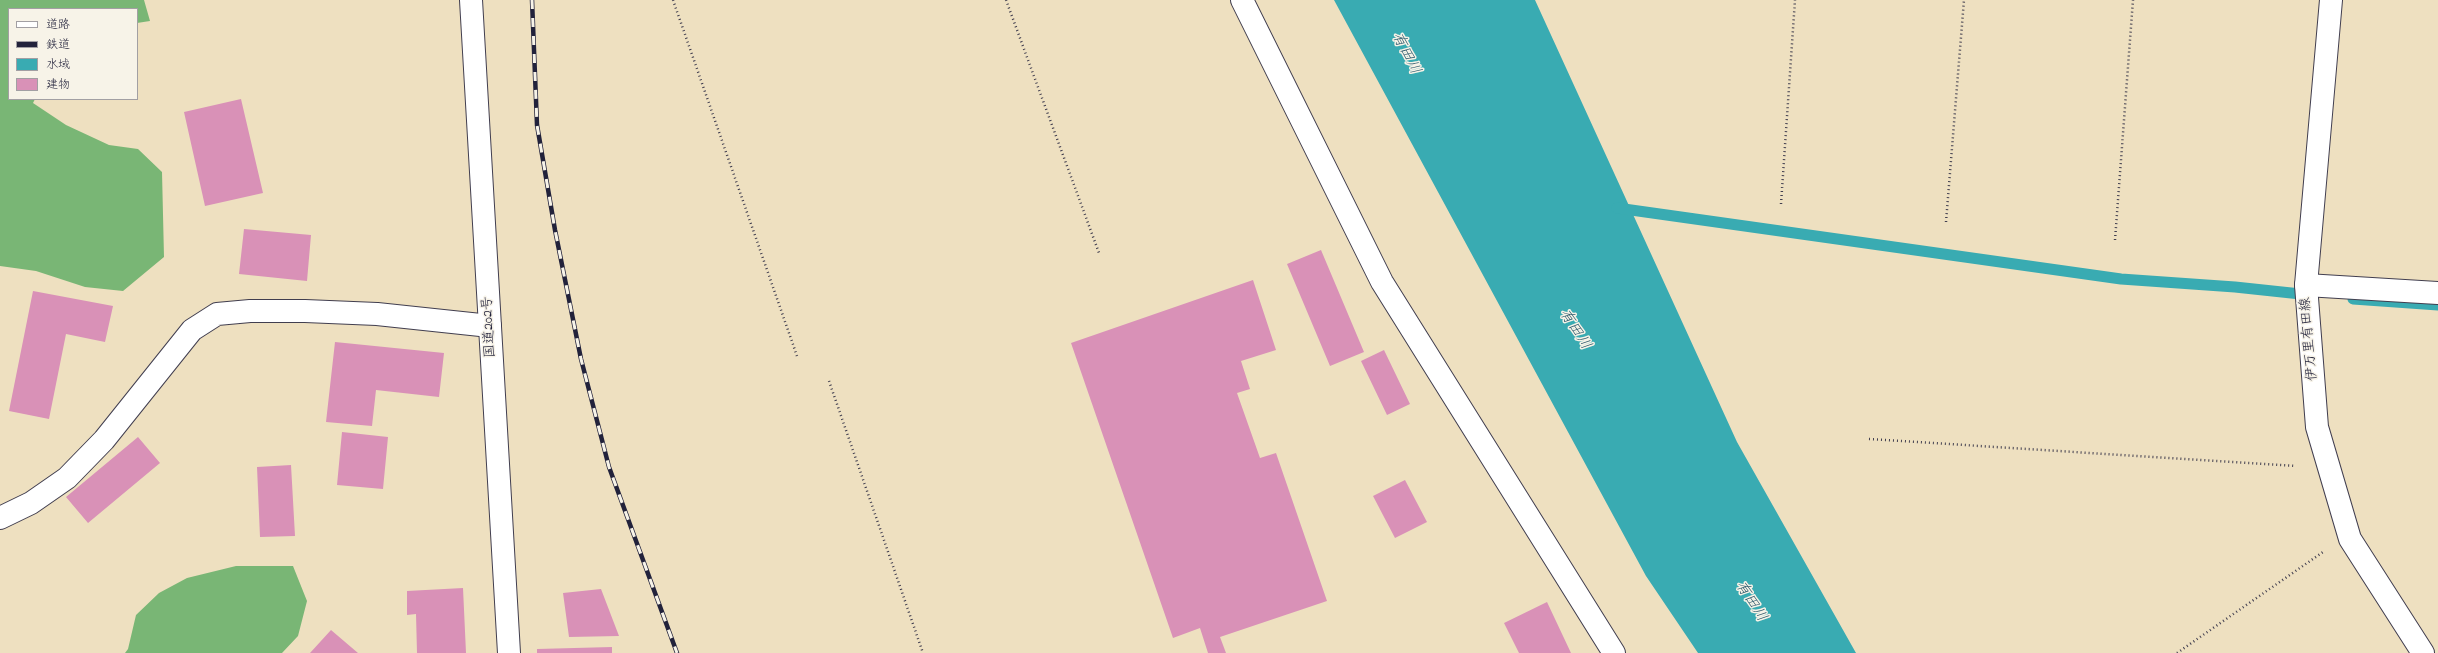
<!DOCTYPE html>
<html>
<head>
<meta charset="utf-8">
<style>
	body { margin:0 }
	#map { position:relative; width:2438px; height:653px; overflow:hidden; background:#eee0c0; font-family:"Indie Flower","Klee One",sans-serif }
	canvas { display:block }
	.legend { position:absolute; left:8px; top:8px; width:130px; height:92px; box-sizing:border-box; background:#f7f3e8; border:1px solid #a29fa3; margin:0; padding:5px 7px; list-style:none; font-size:12px; color:#22223b }
	.legend li { display:flex; align-items:center; gap:8px; height:20px }
	.legend b { width:20px; border:1px solid #a29fa3 }
</style>
</head>
<body>
<div id="map">
<canvas width="2438" height="653"></canvas>
<ul class="legend">
<li><b style="height:5px;background:#fff"></b>道路</li>
<li><b style="height:5px;background:#22223b"></b>鉄道</li>
<li><b style="height:11px;background:#39abb2"></b>水域</li>
<li><b style="height:11px;background:#d991b7"></b>建物</li>
</ul>
</div>
<script>
const context = document.querySelector('canvas').getContext('2d');
context.lineJoin = 'round';
function paint(path, color) {
  context.fillStyle = color;
  context.fill(path, 'evenodd');
}
function toPath(rows) {
  const path = new Path2D();
  for (const r of rows) {
    path.moveTo(r[0], r[1]);
    for (let i = 2; i < r.length; i += 2) path.lineTo(r[i], r[i + 1]);
  }
  return path;
}
function strokePath(path, color, width, dash) {
  context.strokeStyle = color;
  context.lineWidth = width;
  context.lineCap = dash ? 'butt' : 'round';
  context.setLineDash(dash || []);
  context.stroke(path);
}
function write(font, color, halo, rows, align = 'center') {
  context.font = font + ' "Indie Flower","Klee One",sans-serif';
  context.lineWidth = 3;
  context.setLineDash([]);
  context.textBaseline = 'middle';
  context.strokeStyle = halo;
  context.fillStyle = color;
  for (const [text, x, y, turn = 0] of rows) {
    context.save();
    context.translate(x, y);
    context.rotate((+turn || 0) * Math.PI / 180);
    context.textAlign = isNaN(turn) ? turn : align;
    if (halo) context.strokeText(text, 0, 0);
    context.fillText(text, 0, 0);
    context.restore();
  }
}
const forest = toPath([
	[0,0,144,0,150,21,137,23,137,9,9,9,9,99,35,99,33,103,66,125,109,145,138,149,162,172,164,257,123,291,85,287,36,271,0,266],
	[236,566,293,566,307,601,298,636,282,653,125,653,128,649,136,615,159,593,187,578]
]);
const water = toPath([
	[1334,0,1535,0,1737,442,1856,653,1698,653,1646,576]
]);
const stream = toPath([
	[1617,208,2121,279,2235,287,2310,295],
	[2353,299,2438,305]
]);
const building = toPath([
	[241,99,263,193,205,206,184,112],
	[244,229,311,235,307,281,239,274],
	[1321,250,1364,352,1330,366,1287,264],
	[1253,280,1276,350,1241,361,1250,389,1237,393,1260,458,1276,453,1327,601,1220,637,1226,653,1208,653,1200,628,1173,638,1071,343],
	[33,291,113,306,105,342,66,334,49,419,9,411],
	[335,342,444,353,439,397,376,390,372,426,326,422],
	[1384,350,1410,404,1387,415,1361,361],
	[342,432,388,437,383,489,337,485],
	[138,437,160,463,88,523,66,497],
	[291,465,295,536,260,537,257,467],
	[1405,480,1427,522,1395,538,1373,496],
	[463,588,466,653,417,653,416,614,407,615,407,591],
	[601,589,619,636,569,637,563,593],
	[1547,602,1571,653,1519,653,1504,623],
	[331,630,358,653,310,653],
	[612,647,612,653,537,653,537,649]
]);
const path = toPath([
	[673,0,797,356],
	[1006,0,1099,253],
	[1781,204,1795,0],
	[1946,222,1964,0],
	[2115,240,2133,0],
	[829,381,923,653],
	[1869,439,2296,466],
	[2177,653,2323,552]
]);
const street = toPath([
	[1242,0,1382,282,1614,653],
	[2306,285,2438,293],
	[0,518,31,503,67,478,104,440,192,330,217,314,250,311,305,311,377,314,490,326]
]);
const secondary = toPath([
	[2331,0,2306,285,2317,427,2350,539,2423,653]
]);
const highway = toPath([
	[471,0,509,653]
]);
const rail = toPath([
	[532,0,537,125,555,230,581,359,609,467,677,653]
]);
const streetNames = [
	["国道202号",490,327,-93],
	["伊万里有田線",2310,339,-95]
];
const waterNames = [
	["有田川",1405,54,63],
	["有田川",1574,330,57],
	["有田川",1750,602,57]
];
paint(forest, '#79b675');
paint(water, '#39abb2');
strokePath(stream, '#39abb2', 11);
paint(building, '#d991b7');
strokePath(street, '#413e4f', 24);
strokePath(secondary, '#413e4f', 24);
strokePath(highway, '#413e4f', 24);
strokePath(path, '#413e4f', 2.5, [1, 3]);
strokePath(street, '#fff', 22);
strokePath(secondary, '#fff', 22);
strokePath(highway, '#fff', 22);
strokePath(rail, '#22223b', 4.5);
strokePath(rail, '#f7f3e8', 3, [9]);
write('14px', '#22223b', '#f7f3e8', streetNames);
write('italic 15px', '#2b596b', '#f7f3e8', waterNames);
</script>
</body>
</html>
